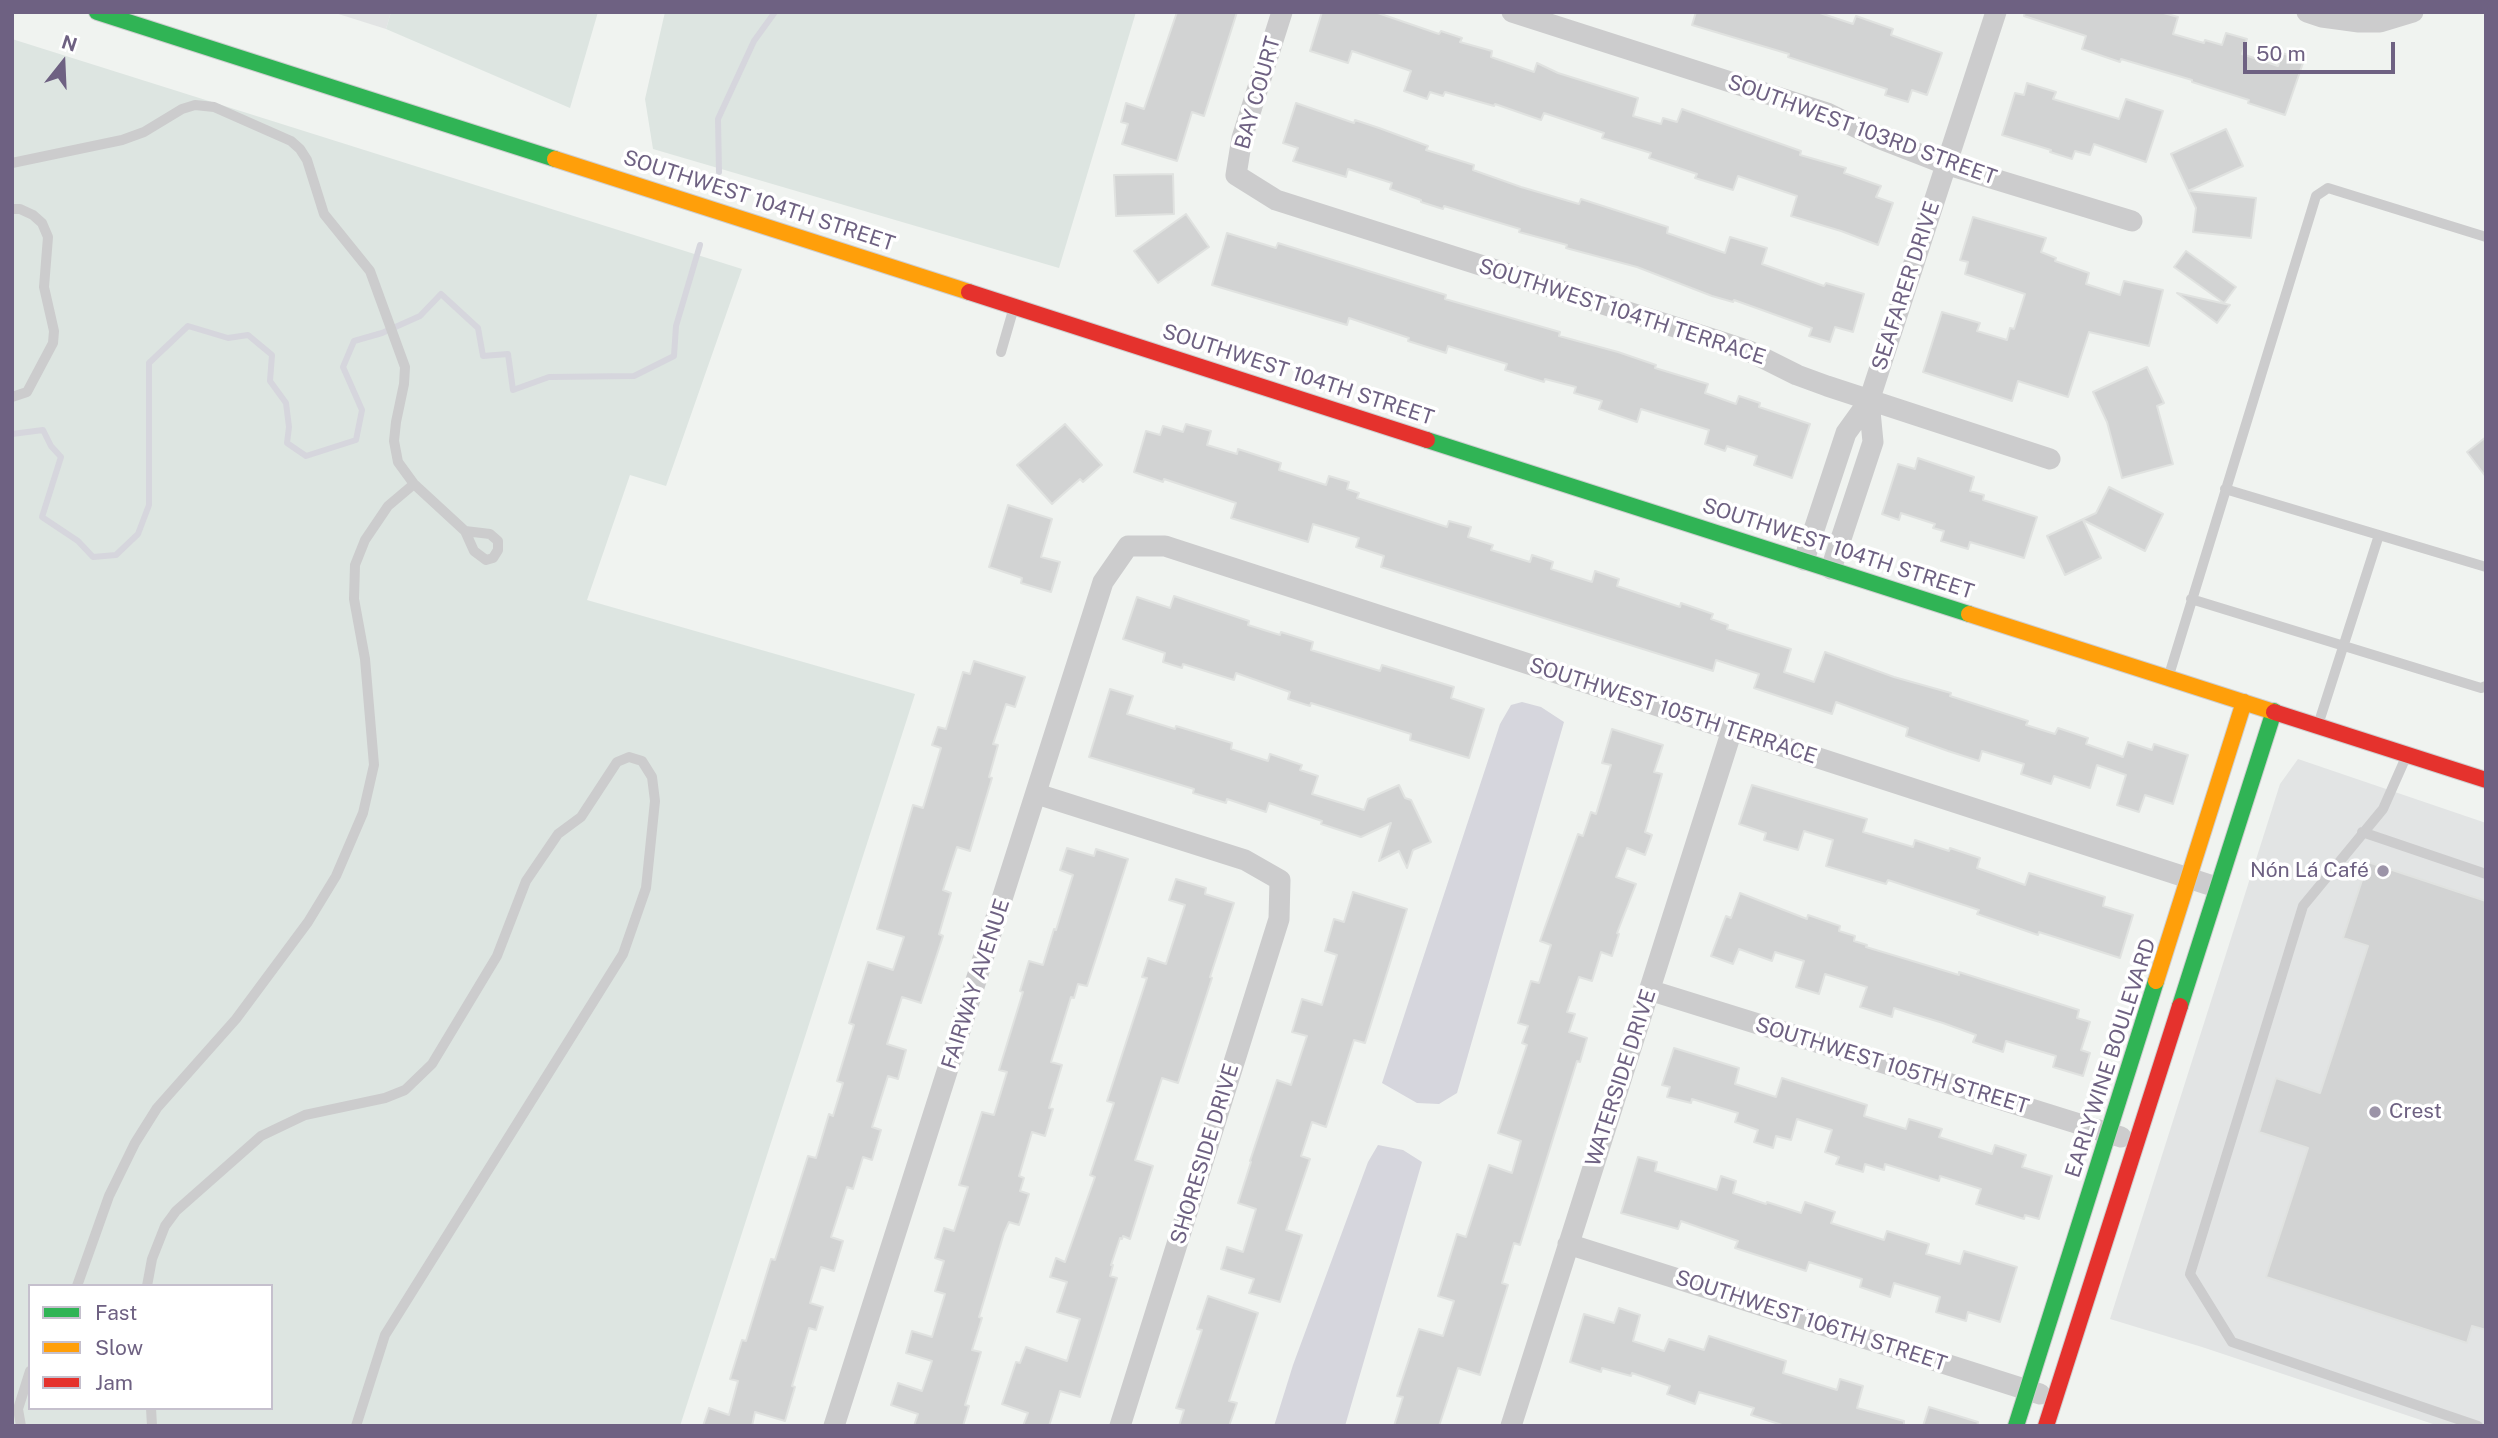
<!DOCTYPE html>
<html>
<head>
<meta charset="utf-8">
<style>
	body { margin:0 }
	#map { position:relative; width:2498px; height:1438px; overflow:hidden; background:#f0f3f0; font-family:"Public Sans",sans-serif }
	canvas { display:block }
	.frame { position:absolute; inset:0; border:14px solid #6e6182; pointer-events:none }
	.legend { position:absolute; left:28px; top:1284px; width:245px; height:126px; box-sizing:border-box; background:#fff; border:2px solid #c5c0cd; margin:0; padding:9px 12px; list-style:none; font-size:21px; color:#6e6182 }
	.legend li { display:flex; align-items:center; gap:14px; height:35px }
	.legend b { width:35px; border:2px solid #c5c0cd }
	.north { position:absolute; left:28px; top:28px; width:70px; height:70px; -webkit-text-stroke:5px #fff; paint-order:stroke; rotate:18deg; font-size:19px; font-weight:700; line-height:28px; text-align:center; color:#6e6182 }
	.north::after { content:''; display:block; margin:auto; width:24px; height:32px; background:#6e6182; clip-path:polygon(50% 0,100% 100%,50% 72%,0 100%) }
	.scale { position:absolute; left:2243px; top:42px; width:152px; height:32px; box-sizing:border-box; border:4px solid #6e6182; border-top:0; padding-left:9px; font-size:21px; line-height:24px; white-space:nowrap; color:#6e6182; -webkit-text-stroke:5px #fff; paint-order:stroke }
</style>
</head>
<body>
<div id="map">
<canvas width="2498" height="1438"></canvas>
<div class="frame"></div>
<ul class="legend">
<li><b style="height:9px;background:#30b455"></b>Fast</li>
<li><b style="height:9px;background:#ff9f0a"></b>Slow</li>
<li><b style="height:9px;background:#e5322d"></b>Jam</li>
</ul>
<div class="north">N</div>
<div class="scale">50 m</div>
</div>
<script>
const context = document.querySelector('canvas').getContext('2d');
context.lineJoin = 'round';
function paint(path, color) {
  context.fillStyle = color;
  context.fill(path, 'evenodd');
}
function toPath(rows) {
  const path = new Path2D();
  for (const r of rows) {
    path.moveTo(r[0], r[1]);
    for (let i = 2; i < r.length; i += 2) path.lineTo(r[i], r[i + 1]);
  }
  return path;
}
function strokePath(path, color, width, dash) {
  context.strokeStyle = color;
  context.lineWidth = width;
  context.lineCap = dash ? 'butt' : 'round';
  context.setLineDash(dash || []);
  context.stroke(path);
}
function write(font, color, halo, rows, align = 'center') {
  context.font = font + ' "Public Sans",sans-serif';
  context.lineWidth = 7;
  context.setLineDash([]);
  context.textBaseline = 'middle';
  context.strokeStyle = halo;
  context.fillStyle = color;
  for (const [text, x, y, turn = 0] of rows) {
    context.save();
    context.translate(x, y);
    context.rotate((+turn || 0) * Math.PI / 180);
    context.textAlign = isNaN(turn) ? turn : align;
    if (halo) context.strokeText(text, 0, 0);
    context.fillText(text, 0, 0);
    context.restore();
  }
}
const built = toPath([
	[332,12,391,12,386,29],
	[2298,759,2486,823,2486,1426,2439,1426,2202,1347,2110,1319,2280,784]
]);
const green = toPath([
	[391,12,598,12,570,108,386,29],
	[665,12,1136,12,1059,268,653,149,645,99],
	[12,39,742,269,666,486,630,475,587,600,915,694,680,1426,12,1426],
	[30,1286,271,1286,271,1408,30,1408]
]);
const water = toPath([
	[1522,702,1541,707,1564,722,1457,1093,1439,1104,1417,1103,1382,1083,1500,724,1511,705],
	[1378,1145,1403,1150,1422,1162,1345,1426,1274,1426,1293,1365,1368,1162]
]);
const stream = toPath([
	[719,172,718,119,754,41,775,12],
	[12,434,43,430,51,446,61,457,42,517,78,541,93,557,116,555,138,534,149,505,149,363,188,326,228,338,248,335,272,355,270,381,286,403,289,427,287,443,306,456,356,440,362,410,343,367,354,341,382,333,420,316,441,294,478,328,483,356,508,354,513,390,549,377,634,376,674,356,676,326,700,245]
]);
const building = toPath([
	[1177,12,1237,12,1204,116,1192,112,1177,161,1122,144,1128,124,1121,122,1126,103,1144,109,1177,12],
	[1322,12,1375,12,1439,34,1441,31,1462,38,1460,42,1492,51,1491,57,1534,72,1537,63,1558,73,1638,98,1633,116,1661,124,1663,118,1677,122,1682,109,1801,151,1800,155,1846,168,1844,173,1881,186,1876,197,1893,203,1878,245,1841,231,1791,216,1797,196,1738,176,1733,190,1695,178,1697,174,1649,158,1651,153,1602,138,1604,133,1544,113,1541,120,1495,104,1494,106,1445,92,1443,96,1430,92,1427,99,1404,91,1411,71,1352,51,1348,63,1310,51,1322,12],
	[1696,12,1817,12,1853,24,1856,16,1893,29,1891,35,1942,53,1927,95,1912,90,1908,102,1885,95,1887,89,1788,57,1789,54,1692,25,1696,12],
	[2025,12,2160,12,2178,17,2173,34,2204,43,2205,40,2222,45,2226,33,2247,39,2242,54,2278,66,2282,53,2304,60,2285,115,2248,103,2249,100,2192,82,2192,80,2121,59,2120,62,2082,49,2086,36,2024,16,2025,12],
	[2027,83,2056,92,2053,99,2119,119,2126,99,2163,111,2146,162,2094,144,2090,155,2075,151,2072,159,2050,152,2051,150,2002,135,2015,93,2024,95,2027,83],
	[1296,103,1354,123,1355,120,1379,128,1428,146,1426,150,1474,165,1473,170,1521,187,1579,204,1581,199,1668,227,1667,233,1725,253,1730,237,1767,248,1762,264,1824,286,1826,283,1864,294,1853,332,1835,327,1830,342,1809,336,1812,328,1734,300,1733,302,1712,296,1637,267,1566,248,1567,245,1519,232,1520,229,1444,206,1443,209,1421,202,1421,200,1390,189,1392,183,1348,169,1346,177,1293,161,1298,148,1283,143,1296,103],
	[2226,129,2243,166,2188,191,2256,198,2251,238,2193,232,2196,208,2171,154,2226,129],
	[1173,174,1174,214,1116,216,1114,175,1173,174],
	[1186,214,1209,247,1158,283,1134,251,1186,214],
	[1973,217,2046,238,2041,252,2056,258,2055,261,2089,273,2086,284,2120,295,2124,281,2163,290,2149,346,2089,332,2068,397,2018,381,2012,401,1923,372,1942,312,1980,323,1977,331,2007,340,2010,328,2014,329,2025,294,1965,274,1968,262,1960,260,1973,217],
	[1227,233,1276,248,1278,243,1446,295,1445,299,1560,332,1559,336,1618,352,1656,365,1655,368,1708,384,1705,393,1736,404,1739,396,1760,403,1759,407,1810,424,1792,478,1754,465,1757,456,1727,446,1725,451,1705,444,1709,430,1641,409,1637,422,1599,409,1602,401,1574,393,1576,387,1545,379,1544,382,1505,370,1507,364,1448,346,1446,353,1408,341,1409,338,1349,318,1347,325,1212,285,1227,233],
	[2186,251,2236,287,2224,303,2174,267,2186,251],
	[2177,293,2230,305,2217,323,2177,293],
	[2147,367,2164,403,2157,406,2173,464,2122,478,2107,422,2093,392,2147,367],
	[1065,424,1102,465,1083,482,1080,479,1052,504,1017,465,1065,424],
	[1186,424,1211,431,1207,445,1237,454,1238,449,1281,463,1279,470,1326,485,1329,476,1349,482,1347,489,1359,493,1357,498,1447,527,1449,521,1471,527,1468,537,1493,545,1491,550,1530,562,1532,555,1553,562,1551,569,1592,582,1595,571,1619,579,1617,586,1680,607,1681,603,1713,614,1711,619,1728,625,1727,629,1791,649,1784,672,1814,682,1825,652,1894,677,1951,693,1950,696,2028,721,2026,725,2055,734,2058,728,2088,738,2086,744,2123,757,2128,742,2152,750,2154,744,2188,755,2173,804,2145,795,2139,812,2117,805,2126,775,2097,765,2090,788,2054,776,2051,784,2021,774,2024,764,1982,751,1979,761,1948,751,1906,736,1908,728,1836,702,1832,714,1754,688,1759,674,1716,660,1713,671,1381,567,1384,556,1356,547,1359,538,1313,524,1308,542,1231,518,1236,503,1164,479,1163,482,1134,472,1146,431,1160,435,1163,426,1183,432,1186,424],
	[2486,437,2486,477,2467,452,2486,437],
	[1918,458,1974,477,1970,491,1984,495,1983,500,2037,517,2024,558,1970,542,1968,549,1941,541,1944,531,1933,528,1935,524,1901,513,1899,520,1882,514,1898,464,1915,469,1918,458],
	[2109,487,2163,514,2145,551,2083,520,2101,558,2065,575,2047,536,2096,513,2109,487],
	[1008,505,1052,519,1041,557,1060,562,1051,592,1021,583,1022,578,989,567,1008,505],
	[1174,596,1249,621,1248,625,1280,635,1281,632,1313,642,1311,650,1380,671,1382,665,1454,687,1451,698,1484,709,1469,758,1410,740,1411,734,1311,703,1310,706,1288,699,1290,692,1236,673,1234,680,1183,664,1182,668,1163,662,1165,653,1123,639,1137,597,1170,608,1174,596],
	[974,661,1025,677,1015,707,1006,704,993,744,998,745,989,777,992,778,970,851,957,847,943,890,951,893,939,934,943,936,921,1003,902,997,887,1044,906,1050,898,1079,888,1076,872,1127,881,1130,872,1160,863,1157,853,1189,847,1187,831,1237,843,1241,834,1271,821,1267,810,1303,823,1307,816,1330,809,1328,792,1386,795,1387,785,1421,755,1412,752,1426,703,1426,709,1408,729,1415,738,1381,730,1379,742,1340,746,1341,771,1259,775,1260,808,1156,816,1158,829,1114,833,1116,843,1083,837,1081,854,1025,849,1023,868,962,893,970,904,937,877,929,913,805,923,808,941,748,932,745,938,727,946,729,963,672,970,674,974,661],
	[1110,689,1133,696,1127,714,1175,729,1176,726,1232,743,1231,749,1268,761,1270,754,1302,765,1300,770,1318,776,1312,794,1364,810,1368,799,1399,785,1405,798,1411,800,1431,842,1413,850,1407,868,1399,851,1379,861,1391,823,1361,837,1321,824,1322,821,1269,803,1266,812,1227,799,1226,803,1193,793,1194,789,1089,757,1110,689],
	[1612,729,1663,745,1654,772,1662,774,1645,832,1652,835,1645,855,1627,848,1616,877,1636,884,1617,933,1619,934,1612,956,1601,952,1592,981,1579,977,1567,1012,1575,1014,1569,1032,1587,1038,1580,1062,1577,1061,1520,1245,1514,1243,1502,1283,1508,1285,1480,1375,1458,1368,1439,1426,1394,1426,1403,1397,1397,1396,1419,1329,1443,1336,1454,1301,1438,1296,1457,1234,1466,1237,1489,1165,1512,1173,1521,1141,1498,1133,1527,1045,1522,1043,1528,1026,1518,1023,1531,981,1539,983,1551,945,1540,941,1578,834,1583,836,1591,812,1596,814,1611,765,1602,763,1612,729],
	[1752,785,1867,819,1863,832,1913,847,1915,840,1949,851,1950,848,1980,858,1977,868,2025,885,2029,873,2105,897,2103,906,2133,915,2120,958,2039,932,2038,935,1977,914,1979,910,1888,880,1886,884,1826,866,1833,840,1804,831,1798,850,1764,840,1766,833,1739,824,1752,785],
	[1067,848,1094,856,1096,849,1128,859,1087,986,1078,984,1074,998,1071,997,1051,1062,1062,1065,1049,1108,1053,1109,1045,1136,1032,1132,1019,1176,1024,1178,1020,1191,1029,1194,1019,1225,1009,1222,1004,1233,979,1317,982,1318,972,1350,981,1352,965,1405,969,1406,963,1426,914,1426,918,1414,891,1405,898,1383,922,1391,932,1361,906,1353,912,1331,932,1337,945,1294,935,1291,944,1261,935,1258,944,1228,954,1231,968,1187,959,1185,982,1112,994,1115,1007,1072,999,1070,1023,992,1020,991,1029,961,1043,965,1054,929,1056,930,1073,875,1060,870,1067,848],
	[2368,862,2486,901,2486,1330,2472,1326,2467,1343,2266,1277,2308,1148,2259,1132,2276,1078,2320,1093,2368,946,2343,938,2368,862],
	[1176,879,1206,888,1205,894,1234,903,1210,977,1212,978,1178,1083,1162,1078,1135,1160,1153,1166,1130,1239,1123,1236,1122,1239,1120,1238,1111,1265,1113,1265,1110,1276,1117,1278,1080,1397,1060,1391,1049,1426,1023,1426,1028,1413,1002,1404,1016,1362,1020,1363,1026,1347,1067,1361,1080,1319,1057,1312,1067,1282,1050,1277,1056,1258,1065,1262,1095,1177,1090,1175,1114,1103,1107,1101,1147,978,1142,977,1148,958,1166,964,1185,905,1169,900,1176,879],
	[1353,892,1407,909,1365,1043,1354,1040,1326,1127,1312,1122,1301,1156,1310,1159,1286,1230,1302,1235,1280,1302,1249,1293,1254,1279,1221,1269,1227,1247,1243,1252,1256,1209,1238,1203,1251,1162,1250,1161,1277,1080,1291,1085,1307,1036,1292,1032,1302,999,1322,1005,1337,955,1325,951,1334,919,1344,922,1353,892],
	[1740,893,1807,919,1808,915,1840,926,1839,931,1855,936,1854,941,1867,945,1866,947,1959,975,1959,972,2079,1010,2077,1018,2090,1022,2081,1050,2090,1053,2083,1076,2053,1067,2056,1056,2006,1041,2003,1052,1973,1042,1976,1035,1943,1023,1894,1008,1892,1017,1860,1007,1867,987,1825,974,1819,994,1796,987,1804,961,1775,952,1772,961,1739,949,1733,964,1711,956,1726,916,1731,918,1740,893],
	[1674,1048,1739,1068,1735,1084,1776,1097,1782,1078,1867,1105,1864,1116,1906,1129,1909,1119,1942,1129,1939,1137,1992,1154,1995,1145,2026,1155,2022,1167,2052,1176,2039,1219,2025,1215,2024,1219,1976,1204,1981,1189,1940,1176,1939,1181,1885,1164,1884,1170,1865,1164,1863,1172,1836,1164,1839,1157,1825,1152,1832,1130,1797,1119,1791,1140,1776,1136,1773,1148,1754,1142,1758,1130,1735,1122,1738,1113,1692,1099,1691,1103,1667,1097,1670,1087,1662,1085,1674,1048],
	[1638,1157,1657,1162,1655,1171,1717,1190,1721,1176,1736,1181,1733,1193,1766,1204,1767,1202,1801,1213,1805,1202,1835,1212,1831,1223,1884,1240,1887,1231,1929,1244,1926,1254,1960,1264,1964,1251,2017,1267,2000,1322,1968,1312,1966,1321,1936,1312,1940,1297,1894,1283,1890,1297,1860,1287,1862,1279,1809,1262,1806,1271,1735,1248,1738,1241,1681,1221,1678,1229,1621,1213,1638,1157],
	[1208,1296,1258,1313,1229,1401,1237,1403,1229,1426,1179,1426,1184,1410,1176,1408,1202,1330,1197,1329,1208,1296],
	[1619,1308,1640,1315,1633,1341,1664,1351,1669,1339,1704,1350,1709,1336,1786,1361,1783,1373,1837,1390,1840,1379,1863,1386,1857,1408,1904,1421,1904,1426,1785,1426,1751,1415,1754,1408,1713,1396,1699,1392,1695,1404,1667,1394,1670,1386,1632,1373,1631,1376,1602,1368,1601,1372,1570,1362,1584,1314,1614,1323,1619,1308],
	[1929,1407,1978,1422,1977,1426,1923,1426,1929,1407]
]);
const lane = toPath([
	[12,163,122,140,144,132,182,109,195,105,214,107,291,141,300,149,307,160,324,214,370,271,405,367,404,384,396,422,394,441,398,462,414,484,465,531,474,551,486,560,493,558,498,550,498,541,490,534,465,531],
	[12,209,20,209,33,215,42,223,48,237,44,287,54,331,53,343,27,392,12,397],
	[1001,352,1014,307],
	[2225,489,2486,567],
	[2191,599,2481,688,2486,686],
	[2169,675,2316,196,2328,188,2486,237],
	[2318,725,2379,535],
	[2406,757,2383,809,2303,906,2190,1274,2232,1342,2478,1426],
	[2362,832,2486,874],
	[77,1286,109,1196,135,1143,157,1108,236,1019,308,922,336,876,363,813,374,765,365,659,354,599,355,565,365,540,388,506,414,484],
	[147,1286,152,1259,165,1226,176,1211,261,1136,305,1115,385,1098,405,1090,432,1064,497,956,526,881,558,834,581,817,617,762,629,757,642,761,652,777,655,801,646,888,623,954,385,1335,356,1426],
	[151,1408,152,1426],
	[21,1426,18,1409,30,1371]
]);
const street = toPath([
	[1282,12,1242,138,1236,175,1276,200,1719,341,1749,351,1797,375,1827,386,2050,459],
	[1512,12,1827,113,1878,138,1945,164,2132,221],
	[2307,12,2322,17,2359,22,2380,22,2413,12],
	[1804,560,1846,433,1869,401,1996,12],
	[1831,569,1873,442,1869,401],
	[1037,794,1245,860,1280,880,1279,919,1120,1426],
	[1649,990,2121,1137],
	[1568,1244,2040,1394],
	[834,1426,1103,582,1128,546,1165,546,2216,887],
	[1511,1426,1732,730]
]);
const fast = toPath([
	[97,12,555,159],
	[1427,440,1969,614],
	[2180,1006,2274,711],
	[2016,1426,2156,981]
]);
const slow = toPath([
	[555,159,969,292],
	[1969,614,2274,712],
	[2156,981,2244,702]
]);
const jam = toPath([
	[969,292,1427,440],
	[2274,712,2486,780],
	[2046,1426,2180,1006]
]);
const markers = [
	[2383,871,7,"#9c94a8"],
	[2375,1112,7,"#9c94a8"]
];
const streetNames = [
	["BAY COURT",1258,93,-74],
	["SOUTHWEST 103RD STREET",1862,130,20],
	["SOUTHWEST 104TH STREET",759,201,18],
	["SEAFARER DRIVE",1906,286,-72],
	["SOUTHWEST 104TH TERRACE",1622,312,18],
	["SOUTHWEST 104TH STREET",1298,375,18],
	["SOUTHWEST 104TH STREET",1838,549,18],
	["SOUTHWEST 105TH TERRACE",1673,711,18],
	["FAIRWAY AVENUE",976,984,-72],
	["EARLYWINE BOULEVARD",2111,1058,-72],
	["SOUTHWEST 105TH STREET",1892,1066,17],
	["WATERSIDE DRIVE",1621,1078,-72],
	["SHORESIDE DRIVE",1205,1154,-73],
	["SOUTHWEST 106TH STREET",1811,1321,18]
];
const poiNames = [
	["Nón Lá Café",2369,871],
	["Crest",2389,1112,"left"]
];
paint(built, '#e2e4e4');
paint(green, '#dde5e1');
paint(water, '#d6d6dd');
strokePath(stream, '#d6d6dd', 6);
paint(building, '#d2d3d3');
strokePath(building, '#e0e2e0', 2);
strokePath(fast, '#ceced0', 18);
strokePath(slow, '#ceced0', 18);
strokePath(jam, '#ceced0', 18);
strokePath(lane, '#cccccd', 10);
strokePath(street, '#cccccd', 21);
strokePath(fast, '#30b455', 16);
strokePath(slow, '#ff9f0a', 16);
strokePath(jam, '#e5322d', 16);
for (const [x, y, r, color] of markers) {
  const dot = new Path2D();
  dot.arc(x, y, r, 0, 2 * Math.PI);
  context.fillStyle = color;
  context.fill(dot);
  strokePath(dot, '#fff', 2.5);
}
write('21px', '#6e6182', '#fff', streetNames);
write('21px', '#6e6182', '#fff', poiNames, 'right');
</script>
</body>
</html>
